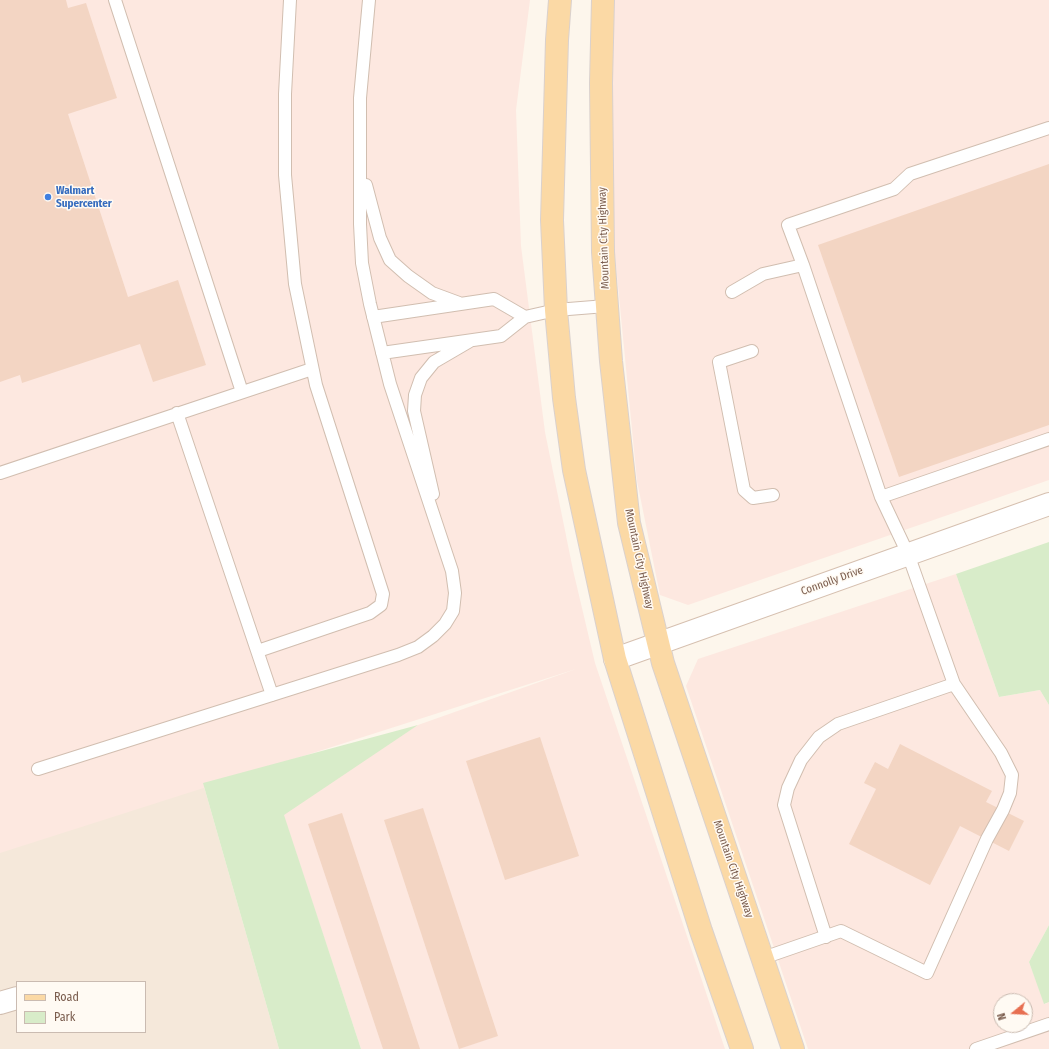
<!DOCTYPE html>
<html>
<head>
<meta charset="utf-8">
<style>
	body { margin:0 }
	#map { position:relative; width:1049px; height:1049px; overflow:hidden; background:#fdf6ec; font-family:"Fira Sans Condensed",sans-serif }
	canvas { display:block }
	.legend { position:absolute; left:16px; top:981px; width:130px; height:52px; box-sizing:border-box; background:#fffaf3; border:1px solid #cabbb1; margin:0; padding:5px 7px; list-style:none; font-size:12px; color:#7a5c4d }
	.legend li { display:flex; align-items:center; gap:8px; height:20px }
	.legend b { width:20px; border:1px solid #cabbb1 }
	.north { position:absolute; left:993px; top:993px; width:40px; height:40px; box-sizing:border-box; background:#fffaf3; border:1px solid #cabbb1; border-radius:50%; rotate:252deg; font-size:11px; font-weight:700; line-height:16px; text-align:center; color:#7a5c4d }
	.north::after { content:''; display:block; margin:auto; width:14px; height:18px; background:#e76f51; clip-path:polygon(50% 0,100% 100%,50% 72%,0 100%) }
</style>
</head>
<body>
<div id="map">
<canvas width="1049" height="1049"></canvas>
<ul class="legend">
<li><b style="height:5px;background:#fbd9a5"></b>Road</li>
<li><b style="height:11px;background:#d8ecc9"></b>Park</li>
</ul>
<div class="north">N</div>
</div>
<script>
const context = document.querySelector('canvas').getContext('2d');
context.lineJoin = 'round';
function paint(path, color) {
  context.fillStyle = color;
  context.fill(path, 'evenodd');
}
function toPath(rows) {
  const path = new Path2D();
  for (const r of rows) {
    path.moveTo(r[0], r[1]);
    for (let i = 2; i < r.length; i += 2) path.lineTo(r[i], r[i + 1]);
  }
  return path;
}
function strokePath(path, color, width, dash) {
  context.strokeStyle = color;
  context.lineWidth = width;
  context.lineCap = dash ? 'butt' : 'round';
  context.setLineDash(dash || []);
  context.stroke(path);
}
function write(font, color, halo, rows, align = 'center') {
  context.font = font + ' "Fira Sans Condensed",sans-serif';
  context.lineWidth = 3;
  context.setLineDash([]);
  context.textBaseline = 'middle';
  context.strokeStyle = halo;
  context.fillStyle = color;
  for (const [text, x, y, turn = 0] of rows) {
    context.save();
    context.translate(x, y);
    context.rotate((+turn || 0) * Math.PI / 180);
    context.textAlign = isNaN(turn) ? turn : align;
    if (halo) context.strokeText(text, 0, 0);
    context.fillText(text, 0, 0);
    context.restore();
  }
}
const residential = toPath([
	[203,783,279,1049,0,1049,0,852],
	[17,982,145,982,145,1032,17,1032]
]);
const commercial = toPath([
	[0,0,530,0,516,110,521,246,545,432,573,570,595,663,725,1049,361,1049,281,808,418,725,576,669,0,853],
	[614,0,1049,0,1049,480,688,605,660,595,637,481,614,245,612,28],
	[956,574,999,697,1040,690,1049,705,1049,925,1029,962,1045,1004,1049,1002,1049,1049,808,1049,686,686,698,659],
	[1001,1001,1025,1001,1025,1025,1001,1025]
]);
const green = toPath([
	[1049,542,1049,705,1040,690,999,697,956,574],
	[418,725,284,815,361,1049,279,1049,203,783],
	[1049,925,1049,1002,1044,1004,1029,962]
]);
const building = toPath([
	[0,0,66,0,68,8,86,3,117,98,68,114,128,297,178,280,206,365,153,382,140,344,22,383,20,375,0,382],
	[1049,164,1049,425,899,477,818,245],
	[540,737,579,856,505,880,466,761],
	[900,744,992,791,986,802,1024,821,1009,851,960,826,930,885,849,844,876,789,864,783,875,762,888,769],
	[423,808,498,1036,459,1049,384,820],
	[342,813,420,1049,383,1049,308,824]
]);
const lane = toPath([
	[115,0,242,392],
	[366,185,380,238,390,260,408,276,432,293,459,303],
	[803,265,881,497,908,554,954,684,838,724,819,737,801,760,788,788,784,805,826,937],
	[732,292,763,274,803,265,788,225,894,189,910,174,1049,128],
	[373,317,494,299,525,317],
	[752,351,719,362,744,490,753,498,773,495],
	[382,353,501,336,525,317,556,310,606,306],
	[177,413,272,695],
	[0,473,312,369],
	[433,494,414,411,415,395,421,378,434,362,470,341],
	[881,497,1049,439],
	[258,651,370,613,381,605,383,594,316,385,295,284,285,175,285,94,290,0],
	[38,769,398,655,418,647,433,636,445,624,453,611,455,593,452,571,390,384,370,304,362,263,360,224,360,98,369,0],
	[763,958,841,931,927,973,987,839,1003,810,1010,793,1012,775,1001,753,954,684],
	[976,1049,1049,1024]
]);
const street = toPath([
	[0,1003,17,998]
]);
const secondary = toPath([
	[615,659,1049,504]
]);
const primary = toPath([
	[560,0,557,40,552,220,556,310,564,398,574,470,615,659,701,931,742,1049],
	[603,0,601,83,603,252,611,361,629,523,663,663,793,1049]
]);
const markers = [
	[48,197,4,"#3f7fe0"]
];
const shopNames = [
	["Walmart",56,191],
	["Supercenter",56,204]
];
const streetNames = [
	["Mountain City Highway",604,238,-92],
	["Mountain City Highway",639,559,78],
	["Connolly Drive",832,581,-20],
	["Mountain City Highway",733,869,71]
];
paint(residential, '#f5e8da');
paint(commercial, '#fde8e0');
paint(green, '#d8ecc9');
paint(building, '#f3d5c3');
strokePath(lane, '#d1beb0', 14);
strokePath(street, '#d1beb0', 24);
strokePath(secondary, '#d6c0b0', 24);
strokePath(primary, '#dad1cd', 24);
strokePath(lane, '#fff', 12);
strokePath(street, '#fff', 22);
strokePath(secondary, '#fff', 22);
strokePath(primary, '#fbd9a5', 22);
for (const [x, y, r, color] of markers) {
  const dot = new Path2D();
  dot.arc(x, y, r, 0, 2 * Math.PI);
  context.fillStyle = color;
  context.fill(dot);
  strokePath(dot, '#fffaf3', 1.5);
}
write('bold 11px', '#366cbe', '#fffaf3', shopNames, 'left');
write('11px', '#7a5c4d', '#fffaf3', streetNames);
</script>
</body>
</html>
